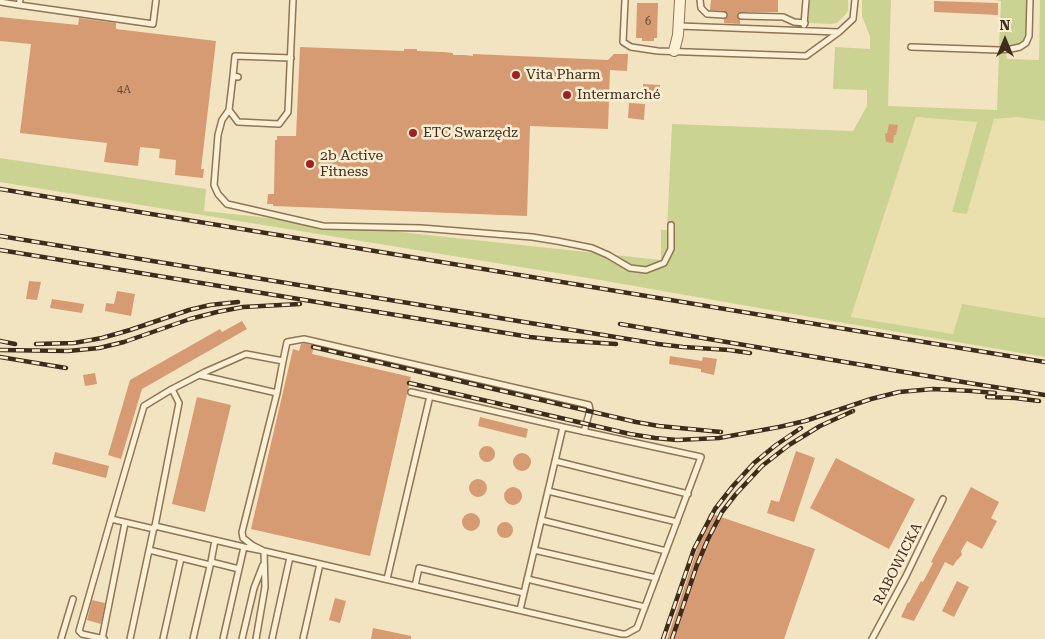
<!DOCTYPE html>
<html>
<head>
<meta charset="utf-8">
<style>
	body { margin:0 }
	#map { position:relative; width:1045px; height:639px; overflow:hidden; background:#f3e4c1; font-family:"Roboto Serif",serif }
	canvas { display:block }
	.north { position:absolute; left:980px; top:15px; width:50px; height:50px; -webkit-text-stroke:4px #f9eed1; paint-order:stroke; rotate:0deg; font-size:14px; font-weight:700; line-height:20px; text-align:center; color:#3d2c1c }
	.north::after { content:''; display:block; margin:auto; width:18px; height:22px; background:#3d2c1c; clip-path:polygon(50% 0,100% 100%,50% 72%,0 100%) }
</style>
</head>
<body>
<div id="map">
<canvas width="1045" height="639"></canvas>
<div class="north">N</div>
</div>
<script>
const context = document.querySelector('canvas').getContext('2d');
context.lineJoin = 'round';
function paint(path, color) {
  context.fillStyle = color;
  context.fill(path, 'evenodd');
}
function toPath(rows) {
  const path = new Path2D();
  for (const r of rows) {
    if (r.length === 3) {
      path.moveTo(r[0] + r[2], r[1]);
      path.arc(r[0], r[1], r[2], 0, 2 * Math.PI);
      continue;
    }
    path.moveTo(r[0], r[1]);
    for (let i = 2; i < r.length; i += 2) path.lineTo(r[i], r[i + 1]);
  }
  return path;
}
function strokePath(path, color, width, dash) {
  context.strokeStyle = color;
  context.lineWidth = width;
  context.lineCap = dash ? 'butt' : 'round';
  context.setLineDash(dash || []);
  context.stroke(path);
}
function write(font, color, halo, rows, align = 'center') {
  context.font = font + ' "Roboto Serif",serif';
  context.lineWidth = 5;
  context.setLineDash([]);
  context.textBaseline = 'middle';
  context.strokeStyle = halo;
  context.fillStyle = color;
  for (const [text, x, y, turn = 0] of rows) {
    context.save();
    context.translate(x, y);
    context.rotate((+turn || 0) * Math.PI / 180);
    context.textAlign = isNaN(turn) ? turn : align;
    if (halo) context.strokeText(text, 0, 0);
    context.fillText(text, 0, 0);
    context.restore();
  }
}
const farmland = toPath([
	[916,117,977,121,952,211,967,214,994,118,1018,117,1045,121,1045,318,962,304,953,334,851,318]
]);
const green = toPath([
	[809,0,848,0,848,10,846,14,837,23,831,24,809,23,808,19],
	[862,0,891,0,888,106,997,110,999,54,1006,54,1007,59,1039,60,1040,0,1045,0,1045,121,1018,117,994,119,967,214,952,212,977,122,916,117,851,317,953,334,962,304,1045,318,1045,357,850,324,600,280,0,182,0,158,206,189,204,211,661,260,661,230,667,230,672,124,853,131,867,106,867,90,833,89,835,47,870,49,870,37,862,16],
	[995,0,1029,0,1028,34,1024,42,1020,46,999,48,1001,1]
]);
const building = toPath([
	[711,0,778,0,778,12,741,12,738,13,737,16,738,19,740,20,740,24,724,23,724,19,728,17,728,13,724,11,710,10],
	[934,1,998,3,998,15,934,12],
	[637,3,658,3,657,38,654,38,654,41,642,41,642,38,636,38],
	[0,17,78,25,79,18,116,23,116,29,216,41,201,169,204,169,203,178,175,175,176,160,159,158,160,149,140,147,138,166,104,162,107,143,20,133,31,44,0,41],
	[300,47,404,51,404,49,417,49,417,51,443,52,453,53,453,55,464,55,473,56,473,54,608,60,614,54,628,54,627,71,610,70,608,129,530,126,527,216,273,206,273,204,267,204,268,194,274,194,275,140,277,140,277,136,296,136],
	[643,84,660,85,660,93,643,93],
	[629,103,645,104,644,120,628,118],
	[889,124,898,125,896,135,894,135,893,143,886,142,885,133,887,134],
	[29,281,41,282,37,300,26,299],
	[117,291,135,294,131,316,105,311,106,303,114,304],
	[52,299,84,304,82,313,50,308],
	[242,321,247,329,142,389,121,459,108,455,130,380,220,329,222,332],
	[304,343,314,346,312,354,411,377,370,556,251,529,293,349,299,351,301,344],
	[670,356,702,361,703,357,717,359,714,375,701,372,701,369,669,364],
	[95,373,97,384,85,386,83,375],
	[197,397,231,405,205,512,172,504],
	[480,417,528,429,526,438,478,426],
	[487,454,8],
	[796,451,815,458,794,522,767,513,771,500,779,502],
	[55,452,109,466,106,478,52,464],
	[522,462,9],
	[836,458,915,499,889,549,810,508],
	[478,488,9],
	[971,487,999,502,991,518,997,521,982,549,967,541,961,551,962,555,957,560,953,566,945,562,914,621,901,617,908,602,909,603,921,581,923,582,933,563,931,562],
	[513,496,9],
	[471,522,9],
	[709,513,815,549,784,639,667,639],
	[505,530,8],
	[957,581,969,587,954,617,942,611],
	[335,598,346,601,340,623,329,620],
	[92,600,105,603,101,624,87,620],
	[373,628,411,636,411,639,371,639]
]);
const service = toPath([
	[1,0,0,2,19,5,20,0],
	[625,0,623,42,631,47,658,51,806,56,839,32,853,19,855,0],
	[700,0,701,8,707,14,724,15],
	[19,5,153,24,156,0],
	[741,16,783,17,794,22,805,23],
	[804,25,806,0],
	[679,26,838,32],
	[911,47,999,50,1011,49,1020,47,1026,43,1029,36,1030,0],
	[233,76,235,56,291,58],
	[238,77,233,76,229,110,222,120,218,135,214,185,218,194,227,204,323,226,421,228,532,237,557,241,592,248,608,255,630,268,646,270,664,263,671,249,671,225],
	[229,110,238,122,279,124,288,112,293,0],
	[283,361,287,342,304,339,589,405,590,410,584,432],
	[199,375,277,393],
	[411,392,563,427],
	[555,461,688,494],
	[548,491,677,522],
	[111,519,144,406,172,389],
	[541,520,666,551],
	[149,550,210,565],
	[534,550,656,578],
	[211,562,215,540],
	[387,579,430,396],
	[527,579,645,607],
	[415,586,419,568,524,593],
	[61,639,73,599],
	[102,639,125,523],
	[104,639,82,634,79,631,111,519,154,529],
	[130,639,154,527],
	[163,639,181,558],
	[193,639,211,562,239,569],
	[223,639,244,547],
	[242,639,254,588,263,565],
	[256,639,265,587,264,551,244,547,155,526,179,403,172,389,205,372,246,354,283,361,277,393,242,532,243,538,252,545,264,551,622,634,626,634,637,628,701,457,563,427,520,610],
	[272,639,290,557],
	[303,639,320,564],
	[872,639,906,576,943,499]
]);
const minor = toPath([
	[674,51,678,35,680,0]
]);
const rail = toPath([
	[0,189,1045,362],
	[0,236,658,344,683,347,729,350,750,353],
	[0,250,530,337,557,340,616,344],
	[620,324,969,383,1045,395],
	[0,341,15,344],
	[36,344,74,343,102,338,130,330,189,310,210,305,238,302],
	[313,347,636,422,659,426,721,432],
	[0,350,68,351,99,348,124,342,190,319,217,312,243,307,300,304],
	[0,357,66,368],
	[409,383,630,434,655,438,677,440,719,438,779,427,805,421,871,399,899,392,933,389,972,391,995,393],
	[987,397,1015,398,1039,401],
	[663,639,694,549,708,522,715,509,733,486,754,463,776,445,801,428],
	[672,639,697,565,708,539,722,512,736,494,762,466,789,445,820,426,853,411]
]);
const markers = [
	[516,75,5,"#a51e20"],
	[567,95,5,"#a51e20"],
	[413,133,5,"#a51e20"],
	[310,164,5,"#a51e20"]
];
const numberNames = [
	["6",648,22],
	["4A",124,90]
];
const poiNames = [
	["Vita Pharm",526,75],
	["Intermarché",577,95],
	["ETC Swarzędz",423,133],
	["2b Active",320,156],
	["Fitness",320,172]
];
const streetNames = [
	["RABOWICKA",898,564,-63]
];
paint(farmland, '#eae0ad');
paint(green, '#cbd393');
paint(building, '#d69b72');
strokePath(service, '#8f7456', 8);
strokePath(minor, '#8f7456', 12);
strokePath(service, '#fdf1d5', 5);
strokePath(minor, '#fdf1d5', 10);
strokePath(rail, '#3d2c1c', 4.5);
strokePath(rail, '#f9eed1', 2.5, [8]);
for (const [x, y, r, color] of markers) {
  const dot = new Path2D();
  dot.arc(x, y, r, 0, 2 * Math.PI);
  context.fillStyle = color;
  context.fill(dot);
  strokePath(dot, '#f9eed1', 2);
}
write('11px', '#634832', null, numberNames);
write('14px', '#3d2c1c', '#f9eed1', poiNames, 'left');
write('14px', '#3d2c1c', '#f9eed1', streetNames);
</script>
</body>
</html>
